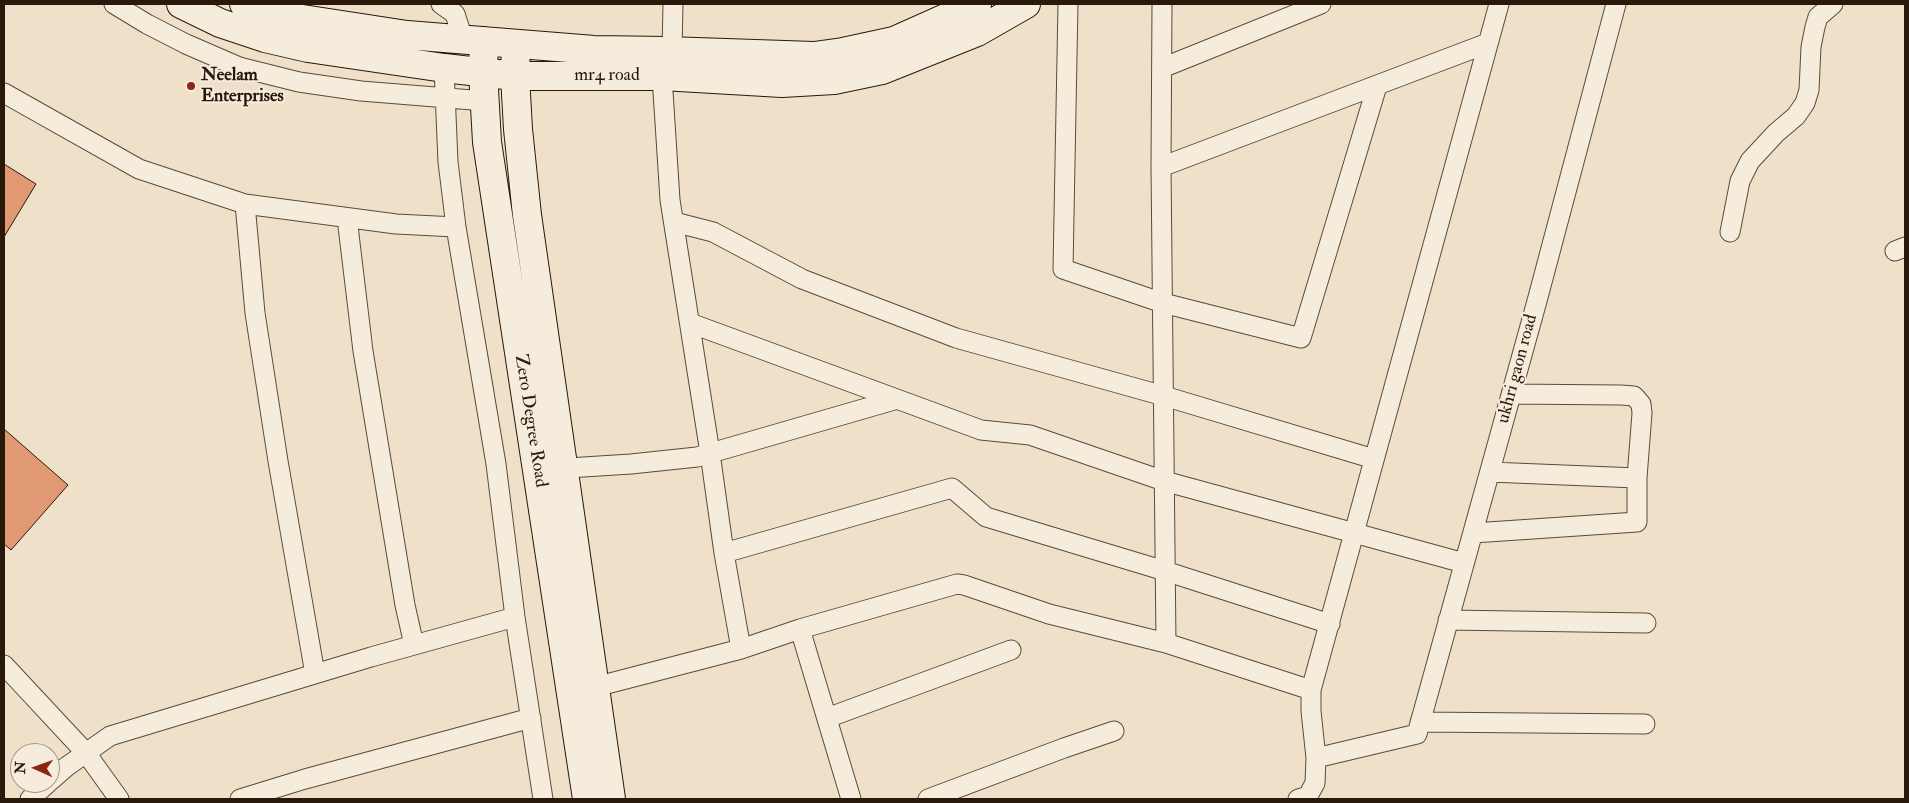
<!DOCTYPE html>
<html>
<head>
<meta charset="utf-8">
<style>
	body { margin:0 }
	#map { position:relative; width:1909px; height:803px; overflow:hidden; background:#efe1c9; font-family:"IM FELL Double Pica",serif }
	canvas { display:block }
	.frame { position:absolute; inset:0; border:5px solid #2a180b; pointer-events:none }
	.north { position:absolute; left:10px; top:743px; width:50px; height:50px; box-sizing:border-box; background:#f5ecdc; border:1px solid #a49788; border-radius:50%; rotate:272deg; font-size:14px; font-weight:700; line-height:20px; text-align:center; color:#2a180b }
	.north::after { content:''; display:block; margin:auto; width:18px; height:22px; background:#8f2418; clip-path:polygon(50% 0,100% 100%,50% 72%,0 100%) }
</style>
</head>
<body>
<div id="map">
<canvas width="1909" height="803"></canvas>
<div class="frame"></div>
<div class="north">N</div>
</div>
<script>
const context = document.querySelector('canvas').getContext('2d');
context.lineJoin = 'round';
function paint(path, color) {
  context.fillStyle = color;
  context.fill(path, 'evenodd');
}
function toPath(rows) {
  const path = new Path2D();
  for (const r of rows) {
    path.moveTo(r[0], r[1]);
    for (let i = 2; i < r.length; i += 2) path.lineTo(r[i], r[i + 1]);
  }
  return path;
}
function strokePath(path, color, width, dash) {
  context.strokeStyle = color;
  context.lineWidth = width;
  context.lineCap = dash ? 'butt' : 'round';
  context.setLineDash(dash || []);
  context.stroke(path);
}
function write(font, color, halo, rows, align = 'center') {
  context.font = font + ' "IM FELL Double Pica",serif';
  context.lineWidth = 4;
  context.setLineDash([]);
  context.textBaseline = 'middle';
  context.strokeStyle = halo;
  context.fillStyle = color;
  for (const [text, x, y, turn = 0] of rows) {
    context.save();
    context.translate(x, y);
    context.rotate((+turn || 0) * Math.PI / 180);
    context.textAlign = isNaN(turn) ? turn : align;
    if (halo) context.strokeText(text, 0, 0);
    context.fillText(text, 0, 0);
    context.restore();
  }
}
const building = toPath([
	[4,164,36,184,4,237,4,164],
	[4,429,68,485,11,550,4,544,4,429]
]);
const street = toPath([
	[114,4,147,24,186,44,239,67,299,82,361,91,485,101],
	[441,4,455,14,463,39],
	[1068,4,1063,269,1163,303,1301,338,1377,86],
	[1162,4,1161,167,1166,643],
	[672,51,673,4],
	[444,68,448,162,456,227,496,464,515,617,543,799],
	[1162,68,1321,4],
	[662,76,670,200,710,453,724,553,741,649],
	[4,93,139,169,245,204,396,224,456,227],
	[1161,167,1488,43],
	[245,204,255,313,278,461,315,674],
	[347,218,363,351,405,605,414,645],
	[674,222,713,232,802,279,956,338,1164,396,1374,459],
	[1730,232,1740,181,1750,161,1776,133,1796,116,1805,103,1809,90,1811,47,1815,27,1818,17,1833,4],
	[1895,251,1905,247],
	[690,323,981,430,1030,435,1164,481,1464,563],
	[552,469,631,464,697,457,894,400],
	[1490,472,1637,478],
	[1473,533,1637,522,1637,478,1642,413,1641,404,1634,396,1621,395,1511,394],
	[724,553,952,488,986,517,1165,571,1330,624],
	[1448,620,1646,623],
	[800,629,851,799],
	[4,665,86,753,119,799],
	[595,687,741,649,800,629,957,584,964,585,1049,614,1166,643,1311,690],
	[827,718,1011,650],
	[1420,722,1645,724],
	[1316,758,1417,734,1537,301,1616,4],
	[50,781,66,767,110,736,371,657,515,617],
	[30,799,48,783],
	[240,799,305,779,531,718],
	[928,799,1064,748,1114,731],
	[1298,799,1308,796,1315,783,1316,758,1311,711,1311,690,1499,4]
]);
const secondary = toPath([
	[181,4,220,23,265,38,308,48,444,68,515,76,662,76,782,83,834,80,882,70,977,32,1026,4],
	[244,4,283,16,407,35,594,50,667,51,814,56,843,52,894,41,977,4],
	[484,41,483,72,487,142,587,799],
	[516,44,515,76,518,129,527,215,611,799]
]);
const markers = [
	[191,86,5,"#8f2418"]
];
const poiNames = [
	["Neelam",201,76],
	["Enterprises",201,97]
];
const streetNames = [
	["mr4 road",607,76],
	["ukhri gaon road",1518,369,-75],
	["Zero Degree Road",530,421,81]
];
paint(building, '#e19973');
strokePath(building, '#2a180b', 1);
strokePath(street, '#5b4a3a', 21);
strokePath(secondary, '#2a180b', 30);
strokePath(street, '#f5ecdc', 19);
strokePath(secondary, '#f5ecdc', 28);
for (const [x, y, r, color] of markers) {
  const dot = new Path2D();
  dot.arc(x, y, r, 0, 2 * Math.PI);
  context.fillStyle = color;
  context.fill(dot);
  strokePath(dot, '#f5ecdc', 2);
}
write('bold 18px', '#2a180b', '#f5ecdc', poiNames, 'left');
write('18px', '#2a180b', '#f5ecdc', streetNames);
</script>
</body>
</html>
